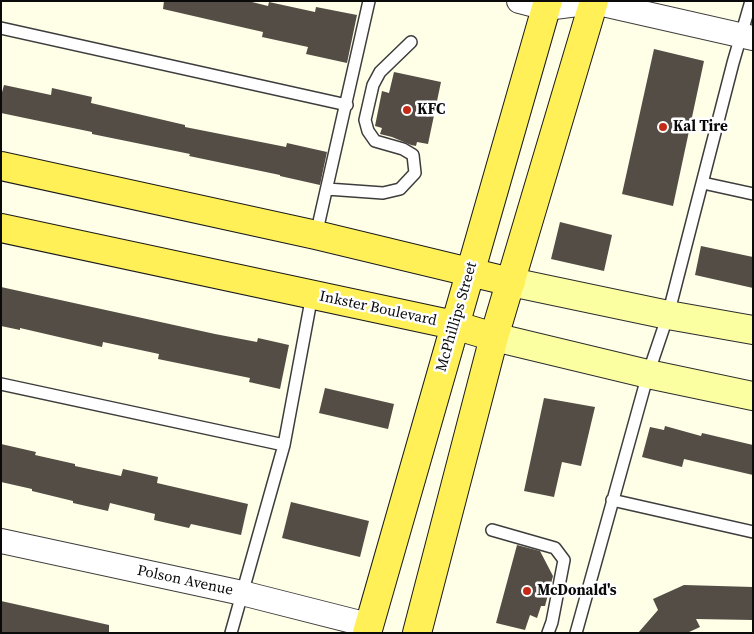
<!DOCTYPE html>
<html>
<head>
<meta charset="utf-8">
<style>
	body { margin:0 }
	#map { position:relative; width:754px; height:634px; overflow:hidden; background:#fffee7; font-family:"Source Serif 4",serif }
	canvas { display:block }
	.frame { position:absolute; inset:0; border:2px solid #0a0a0a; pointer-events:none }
</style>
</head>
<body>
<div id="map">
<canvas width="754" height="634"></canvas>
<div class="frame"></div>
</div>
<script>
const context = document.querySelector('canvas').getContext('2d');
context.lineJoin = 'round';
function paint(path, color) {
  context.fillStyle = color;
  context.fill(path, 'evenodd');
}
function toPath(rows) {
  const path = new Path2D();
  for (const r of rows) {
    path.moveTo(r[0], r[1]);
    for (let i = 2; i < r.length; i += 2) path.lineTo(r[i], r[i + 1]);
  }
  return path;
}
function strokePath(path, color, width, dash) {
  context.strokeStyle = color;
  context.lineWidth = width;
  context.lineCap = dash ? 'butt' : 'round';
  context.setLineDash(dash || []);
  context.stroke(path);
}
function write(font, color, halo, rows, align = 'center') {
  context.font = font + ' "Source Serif 4",serif';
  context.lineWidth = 5;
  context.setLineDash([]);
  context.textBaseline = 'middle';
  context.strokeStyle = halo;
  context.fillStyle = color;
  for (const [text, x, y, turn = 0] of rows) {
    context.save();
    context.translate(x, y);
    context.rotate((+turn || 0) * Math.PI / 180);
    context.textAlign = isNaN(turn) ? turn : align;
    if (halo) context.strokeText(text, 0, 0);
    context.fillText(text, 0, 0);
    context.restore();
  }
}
const building = toPath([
	[164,1,248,1,268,6,269,2,315,12,316,7,357,15,347,63,306,54,308,47,262,37,263,32,163,9],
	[654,49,704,61,673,206,622,194],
	[394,72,441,82,428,144,417,142,416,146,411,145,392,137,380,134,382,128,375,126,382,91,389,93],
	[4,85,51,95,52,88,92,97,91,103,185,125,185,127,286,147,287,143,327,152,320,185,280,176,280,175,189,156,190,154,92,134,92,132,1,113,1,96],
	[560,222,612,235,604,271,551,259],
	[701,246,753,257,753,288,695,275],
	[1,287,215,334,257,342,258,338,289,345,280,389,249,382,250,378,158,359,159,354,103,342,102,347,20,328,20,330,1,326],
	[325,388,394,404,388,429,319,413],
	[544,398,595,407,581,466,562,462,554,497,524,491],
	[665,426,701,436,702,433,753,445,753,475,684,459,682,467,642,457,650,427,664,430],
	[1,444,36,452,35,455,75,464,75,466,121,476,123,469,158,477,157,483,248,504,241,535,191,524,189,528,154,520,155,514,110,503,108,511,73,503,73,501,32,491,32,489,1,482],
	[291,502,369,521,360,557,282,538],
	[517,545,540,551,553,576,545,606,541,606,537,618,530,615,525,630,496,623],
	[684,585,753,587,753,620,696,619,700,627,687,633,638,633,658,610,653,599],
	[1,601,109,625,109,633,1,633]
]);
const lane = toPath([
	[1,28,347,105],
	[703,183,753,194],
	[327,189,383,193,400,189,415,173,413,155,403,149,375,141,368,131,365,120,373,85,380,72,411,42],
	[316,235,369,1],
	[1,384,284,445],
	[612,500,753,532],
	[492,530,555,548,564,560,552,622,548,633],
	[231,633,284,445,312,295],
	[576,633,648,374,668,315,733,63,751,1]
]);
const street = toPath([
	[519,1,546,8,594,2,753,38],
	[1,541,242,593,368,625]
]);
const secondary = toPath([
	[511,282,668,315,753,330],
	[494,337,648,374,753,396]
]);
const primary = toPath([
	[1,166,316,235,511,282],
	[1,228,454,325,494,337],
	[367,633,548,1],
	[417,633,494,337,594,1]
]);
const markers = [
	[407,110,5,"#c42a18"],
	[663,127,5,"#c42a18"],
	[527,591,5,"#c42a18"]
];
const poiNames = [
	["KFC",417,110],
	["Kal Tire",673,127],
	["McDonald's",537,591]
];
const streetNames = [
	["Inkster Boulevard",378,309,12],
	["McPhillips Street",457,317,-74],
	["Polson Avenue",185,581,12]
];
paint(building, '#544d46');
strokePath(lane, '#3d3d3d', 14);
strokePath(street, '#3d3d3d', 26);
strokePath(secondary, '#2c2c2c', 30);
strokePath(primary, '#1b1b1b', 30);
strokePath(lane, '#fff', 11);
strokePath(street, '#fff', 24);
strokePath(secondary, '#fbffa2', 28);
strokePath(primary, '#fff057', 28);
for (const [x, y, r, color] of markers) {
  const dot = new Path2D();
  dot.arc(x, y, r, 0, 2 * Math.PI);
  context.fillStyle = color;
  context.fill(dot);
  strokePath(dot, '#fff', 2);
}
write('bold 15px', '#0a0a0a', '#fff', poiNames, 'left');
write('15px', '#0a0a0a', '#fff', streetNames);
</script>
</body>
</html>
